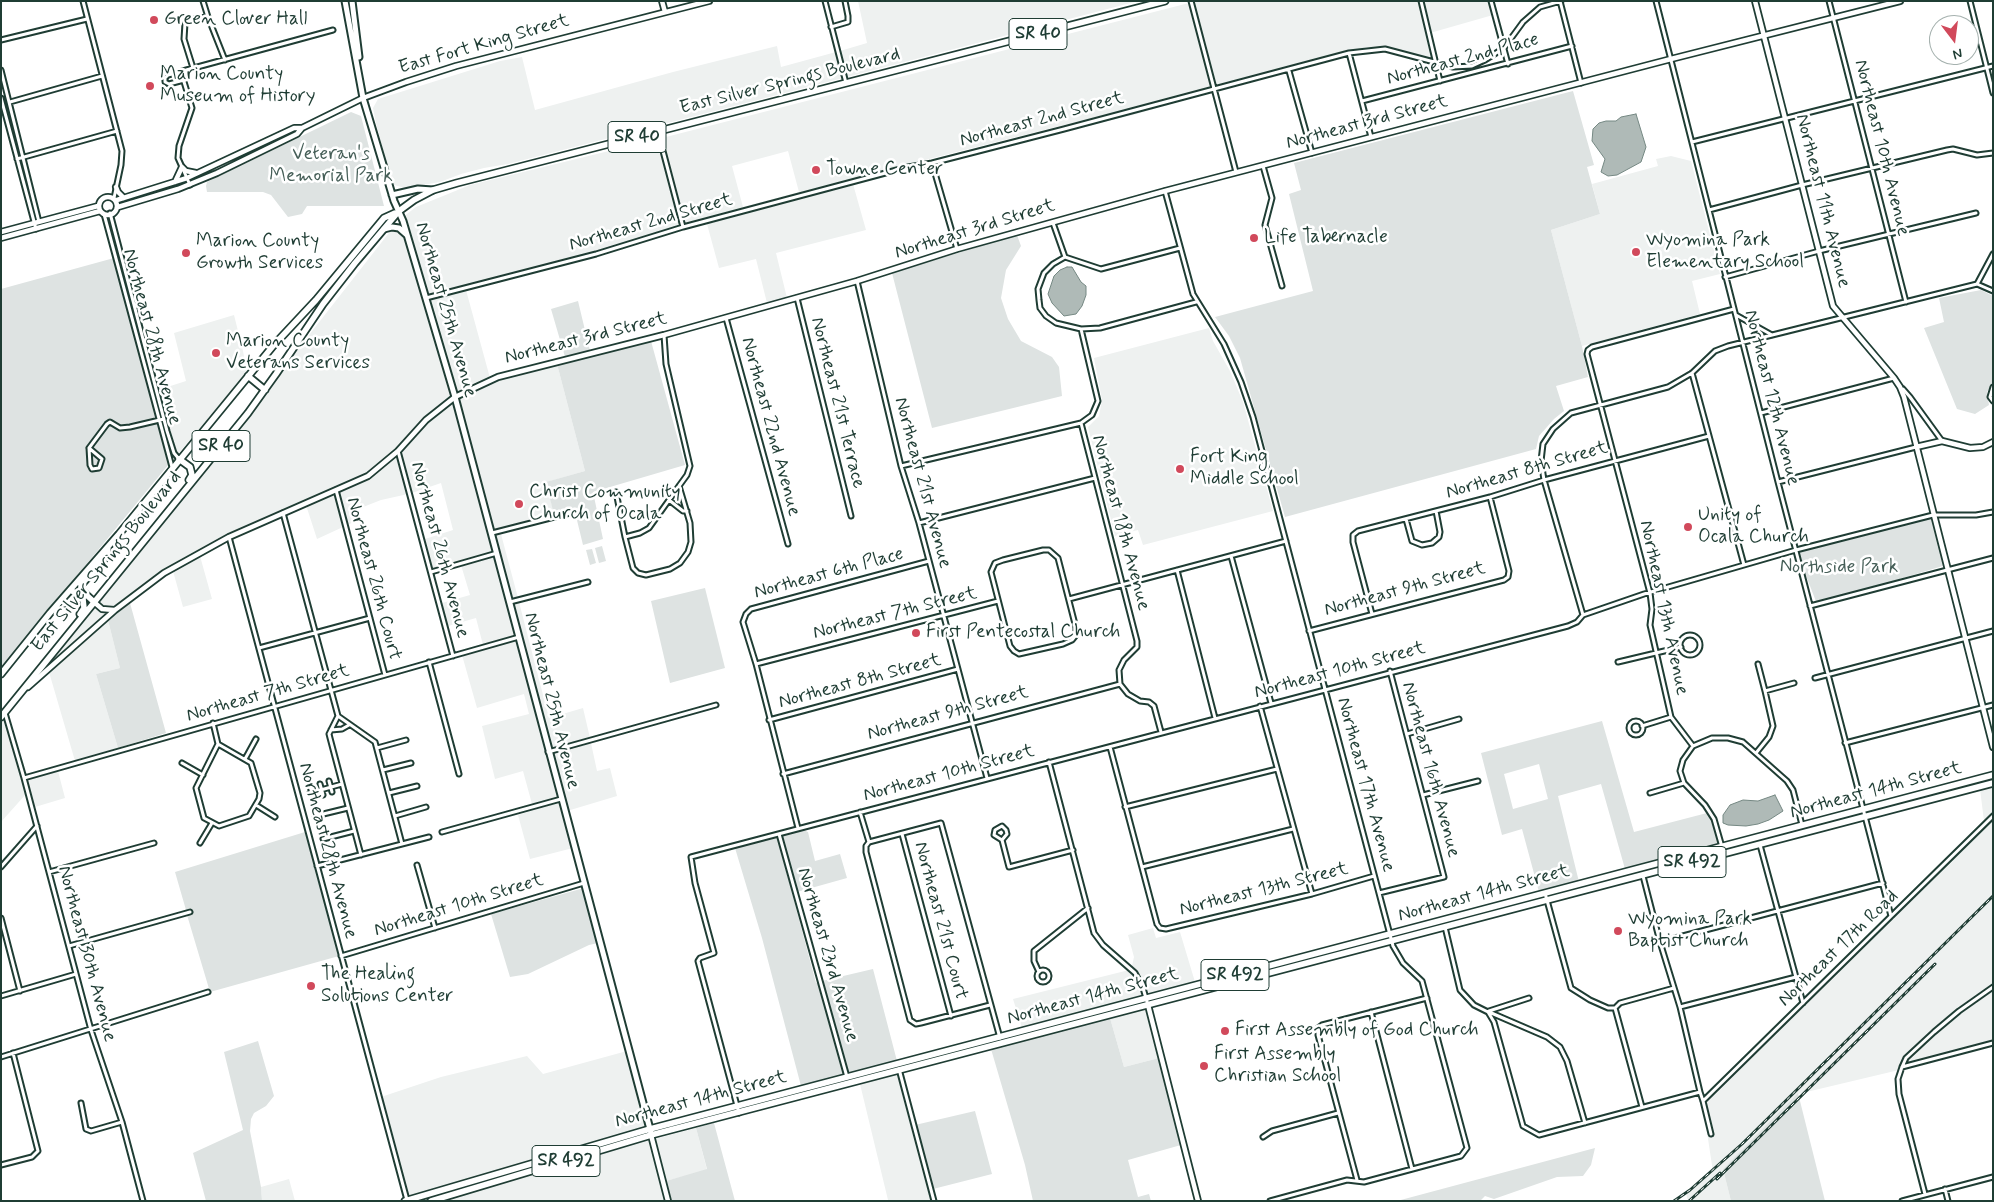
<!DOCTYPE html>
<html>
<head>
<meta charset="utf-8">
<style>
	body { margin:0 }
	#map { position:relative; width:1994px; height:1202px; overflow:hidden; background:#fff; font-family:Mynerve,sans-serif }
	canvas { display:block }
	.frame { position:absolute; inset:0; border:2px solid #1f3d34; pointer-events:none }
	.north { position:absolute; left:1929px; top:15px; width:50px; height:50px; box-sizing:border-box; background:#fff; border:1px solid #a5b1ae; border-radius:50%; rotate:165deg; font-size:14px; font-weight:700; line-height:20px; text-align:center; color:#1f3d34 }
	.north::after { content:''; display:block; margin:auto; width:18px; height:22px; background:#d1495b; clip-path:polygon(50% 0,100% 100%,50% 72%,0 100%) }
</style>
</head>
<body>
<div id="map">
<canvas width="1994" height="1202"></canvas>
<div class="frame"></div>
<div class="north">N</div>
</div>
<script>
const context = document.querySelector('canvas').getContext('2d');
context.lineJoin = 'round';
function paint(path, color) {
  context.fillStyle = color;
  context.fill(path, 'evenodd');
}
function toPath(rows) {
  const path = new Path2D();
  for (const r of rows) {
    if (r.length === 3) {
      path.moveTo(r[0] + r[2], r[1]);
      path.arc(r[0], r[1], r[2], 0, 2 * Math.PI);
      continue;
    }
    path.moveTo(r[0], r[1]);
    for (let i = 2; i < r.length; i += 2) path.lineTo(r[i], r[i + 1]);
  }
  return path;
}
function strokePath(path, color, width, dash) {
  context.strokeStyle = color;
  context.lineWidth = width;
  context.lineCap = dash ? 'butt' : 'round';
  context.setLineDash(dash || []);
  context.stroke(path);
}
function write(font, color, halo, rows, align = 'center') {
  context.font = font + ' Mynerve,sans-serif';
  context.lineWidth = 5;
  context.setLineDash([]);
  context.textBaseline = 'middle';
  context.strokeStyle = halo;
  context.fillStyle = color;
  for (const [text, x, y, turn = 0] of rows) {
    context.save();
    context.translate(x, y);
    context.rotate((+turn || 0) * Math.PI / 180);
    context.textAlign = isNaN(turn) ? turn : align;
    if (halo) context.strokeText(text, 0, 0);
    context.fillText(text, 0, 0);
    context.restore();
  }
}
const built = toPath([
	[858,1,1138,1,847,77,840,51,867,43],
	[1418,1,1432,60,1385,47,1367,47,1215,87,1193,2],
	[1428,1,1489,1,1493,15,1430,33,1423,2],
	[1189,3,1211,88,933,158,684,224,662,138],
	[788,151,799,192,743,207,732,166],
	[777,46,781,67,836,52,843,78,508,164,484,168,461,174,440,182,405,188,394,185,388,169,376,123,373,108,378,99,500,61,522,57,535,110,673,72],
	[1198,96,1133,115,951,158,991,148],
	[658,139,680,226,596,252,427,295,403,217,416,207,470,185],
	[1671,156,1691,161,1720,274,1692,281,1700,314,1582,346,1551,230,1600,214,1592,184,1658,166,1656,159],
	[853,184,866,230,776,253,787,298,767,303,756,259,719,268,707,224],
	[392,229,398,230,405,237,452,396,425,419,396,450,367,473,227,535,163,570,114,608,103,607,97,602,249,415,284,367],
	[466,290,490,378,456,394,429,300],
	[234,315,243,351,247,372,178,454,169,431,158,390,186,381,174,333],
	[1209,328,1213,341,1230,371,1243,402,1273,511,1143,545,1138,530,1115,536,1088,427,1099,416,1102,400,1094,358],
	[557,364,585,471,547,482,554,515,494,530,458,399,499,379],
	[454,401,495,551,433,569,425,539,453,530,441,483,412,493,401,452,428,422],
	[397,456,408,494,381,500,358,509,352,516,354,522,347,525,338,491,369,478],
	[334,493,343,527,317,539,306,505],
	[501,534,518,598,512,599,495,535],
	[496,555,516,635,483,645,476,618,448,626,442,603,470,595,461,565],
	[200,556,212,599,183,607,173,571],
	[519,602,549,718,583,708,590,738,550,749,513,604],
	[94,606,101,611,109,613,48,667,47,664],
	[108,620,120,668,96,674,118,748,75,761,49,672],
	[518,640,558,797,532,804,523,771,495,779,482,726,529,714,524,694,477,708,462,655],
	[4,718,26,794,1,822,1,721],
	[591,743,597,771,610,768,617,796,567,811,551,754],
	[58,771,65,798,35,807,27,780],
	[1993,786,1993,812,1984,821,1980,789],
	[560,802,573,848,530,859,518,815],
	[1993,819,1993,984,1958,1009,1912,1048,1904,1057,1899,1070,1798,1094,1723,1169,1731,1201,1688,1201,1686,1193,1713,1172,1704,1112,1709,1136,1714,1135,1706,1101],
	[1153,928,1156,938,1180,932,1195,982,1147,995,1140,976,1132,966,1134,957,1128,935],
	[1129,970,1136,978,1143,996,1022,1028,1013,999],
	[1993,990,1993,1041,1906,1063,1915,1052,1936,1034,1960,1013],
	[1146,1008,1159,1058,1124,1067,1110,1018],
	[627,1051,647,1127,409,1197,381,1097,441,1077,527,1056,543,1074],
	[897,1074,922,1170,932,1201,888,1200,860,1084],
	[696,1128,707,1170,666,1181,655,1139],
	[650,1138,666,1201,445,1201],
	[289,1179,295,1201,262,1201,261,1187]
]);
const green = toPath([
	[1573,91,1594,165,1587,167,1600,214,1551,230,1582,346,1588,377,1556,386,1564,411,1554,419,1539,436,1536,449,1285,517,1240,358,1229,336,1215,317,1313,291,1289,194,1301,190,1294,163],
	[351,112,361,116,384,206,307,206,302,214,288,217,271,195,263,192,207,192,206,186,207,182],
	[1017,235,1021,246,1006,270,1001,298,1008,319,1021,341,1052,357,1059,367,1062,396,932,428,892,273],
	[114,258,169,464,1,668,1,289],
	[1981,290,1993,296,1993,383,1987,392,1989,405,1975,414,1957,409,1924,328,1944,322,1939,298],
	[578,301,590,351,565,357,551,309],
	[651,341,685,465,593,492,603,539,583,545,575,512,572,513,571,511,554,515,546,482,585,471,557,364],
	[1933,515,1946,565,1817,604,1796,550],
	[602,546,606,561,599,563,595,548],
	[592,549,596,563,590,565,586,550],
	[705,588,725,668,670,683,651,601],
	[130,603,166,733,118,748,96,674,120,668,108,620],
	[1602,721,1634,832,1707,813,1713,823,1719,845,1625,869,1601,784,1558,796,1579,882,1539,892,1522,829,1502,835,1481,753],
	[1539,764,1548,799,1513,809,1504,774],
	[801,829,808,832,815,861,840,854,847,878,797,892,782,836],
	[305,832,339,956,210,992,187,915,193,914,192,909,186,910,175,872],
	[777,837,816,983,818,982,844,1075,801,1086,762,938,735,848],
	[584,888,598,943,589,945,528,974,510,977,491,914],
	[873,969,897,1061,848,1074,822,981],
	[1110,1018,1124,1067,1159,1058,1181,1145,1128,1160,1138,1197,1149,1194,1151,1201,1033,1201,1025,1165,991,1049],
	[258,1041,274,1096,266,1106,254,1113,251,1119,250,1131,261,1187,262,1201,206,1201,193,1153,243,1130,224,1052],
	[1798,1093,1825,1201,1731,1201,1723,1169],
	[975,1111,992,1174,933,1189,915,1125],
	[714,1123,735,1201,671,1201,666,1181,707,1169,696,1128],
	[1595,1148,1591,1165,1583,1176,1557,1177,1494,1199,1485,1196,1480,1201,1397,1201]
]);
const water = toPath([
	[1636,114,1646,147,1641,162,1617,175,1608,176,1601,172,1605,159,1592,141,1593,129,1599,123,1606,121,1616,121,1621,117,1636,114],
	[1067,267,1072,267,1081,282,1086,286,1086,295,1082,306,1076,314,1064,316,1052,303,1048,294,1054,276,1060,270,1067,267],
	[1775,795,1783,811,1769,820,1758,824,1746,826,1728,825,1723,823,1723,815,1730,805,1743,800,1758,801,1775,795]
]);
const minor = toPath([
	[83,1,122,151,121,165,114,198],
	[203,1,208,17,225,60],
	[825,1,846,83],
	[1191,1,1236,172],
	[1421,1,1440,81],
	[1491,1,1508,64],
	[1560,1,1581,83],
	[1656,1,1778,482,1891,916],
	[1829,1,1906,302],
	[1970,1,1993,93],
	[831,27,848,22,848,16,845,1],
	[1,40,87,19],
	[1349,53,1371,137],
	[193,68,184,39,185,23,189,19,208,17],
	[1,70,39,222],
	[1289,71,1312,153],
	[181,72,192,108,179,146,178,158,190,185],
	[184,80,169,84,165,82,165,78,168,75,333,30],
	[1,98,36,229],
	[1362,101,1572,46],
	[10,102,102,76],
	[658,132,683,227],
	[1692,142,1993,66],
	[17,159,117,131],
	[932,163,957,249],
	[1263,166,1272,198,1265,225,1282,286],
	[1165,191,1193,294,1224,344,1241,382,1253,417,1393,946,1403,963,1422,981,1467,1148,1461,1156,1364,1182,1347,1180,1270,1201],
	[1709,210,1802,185,1947,150,1953,149,1977,155,1993,153],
	[110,213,167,431,174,453,179,459],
	[104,214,172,467],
	[1053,223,1065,257],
	[1065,257,1053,264,1044,273,1038,289,1039,300,1040,308,1046,316,1056,323,1081,329,1098,401,1092,415,1081,423,1137,641,1137,647,1124,660,1119,670,1120,684,1128,694,1140,701,1149,702,1154,706,1161,732],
	[1065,257,1101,269,1180,248],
	[1725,277,1819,251,1976,213],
	[857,281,901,466,919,523,987,778],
	[1977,284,1993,254],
	[1977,284,1993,291],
	[426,298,596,254,683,227,908,167,932,163,1064,129,1349,53,1385,49,1453,67,1472,66,1485,60,1504,48,1523,22,1540,7,1561,1],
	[797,298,851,516],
	[1736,315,1772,335],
	[726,318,788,544],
	[1081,329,1100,328,1196,302],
	[664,335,666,364,690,466,687,475,679,486],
	[1692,373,1744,565],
	[1993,387,1990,397,1993,401],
	[1903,389,1910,397,1942,441],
	[1761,413,1894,378],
	[89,448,102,459,99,468,92,469,90,465,89,448,107,424,110,422,120,428,130,427,164,419],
	[398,451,453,656],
	[901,466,1081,423],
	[1778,482,1916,447],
	[679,486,690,523,691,542,688,552,680,563,670,569,646,575,638,573,633,568,625,537,640,533,649,528,679,486],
	[336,490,385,675],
	[616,492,625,537],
	[669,500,683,511,687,511],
	[283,513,338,716],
	[1406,519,1412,541,1422,545,1432,543,1439,537,1440,532,1436,511],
	[919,523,1095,478],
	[492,533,570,513],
	[229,537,407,1200],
	[1043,550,1049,550,1058,558,1076,628,1076,635,1072,640,1063,644,1019,654,1014,651,1010,646,991,572,995,563,1003,560,1043,550],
	[1231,556,1271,703],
	[1177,570,1215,718],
	[431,572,497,553],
	[1069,599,1286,541],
	[510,602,588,582],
	[1810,606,1993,558],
	[1372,614,1353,542,1353,535,1358,531,1490,497,1544,480,1709,436],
	[1583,615,1544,480,1541,461,1543,444,1553,429,1571,413,1668,387,1692,373,1715,351,1728,346,1977,284],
	[1309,631,1504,580,1508,577,1509,571,1490,497],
	[1690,645,10],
	[259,648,370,618],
	[429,662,459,774],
	[1618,662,1681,647],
	[756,664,998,601],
	[1758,664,1765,691,1794,683],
	[1815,678,1993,631],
	[1260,706,1312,894],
	[5,713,24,778,91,1030,122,1122,143,1201],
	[338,716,375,742,402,844],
	[338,716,329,734,330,738,361,855],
	[769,720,958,669],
	[1636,728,7],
	[213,723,218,744,251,763,260,793,259,799,249,816,219,826,204,818,196,788,218,744],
	[1642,726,1671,717],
	[331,730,342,729,349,725],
	[1407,734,1459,719],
	[1845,743,1993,705],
	[1693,746,1712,738,1728,738,1743,742,1787,781,1793,790,1802,825],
	[1110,747,1157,924,1160,928,1166,929,1312,894,1374,876],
	[377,748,406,740],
	[548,752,716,705],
	[1756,753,1769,737,1773,726,1765,691],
	[245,759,256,739],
	[1049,762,1094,933,1103,945,1135,973,1143,988,1148,1005],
	[182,763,203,775],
	[383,770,411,763],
	[783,774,1120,684],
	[24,778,519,637],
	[329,781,332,792],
	[320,784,323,795],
	[310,786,313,798],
	[310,793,342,784],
	[389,793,417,786],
	[1650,793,1684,783],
	[1423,795,1478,781],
	[256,805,275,817],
	[1125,807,1277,769],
	[860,812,869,842,866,846,866,852,910,1020,916,1024,921,1023,990,1005],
	[315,816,348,808],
	[395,816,426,807],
	[798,828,756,664,743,622,746,614,751,609,929,561],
	[442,832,561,799],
	[779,834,847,1077],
	[902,834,951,1016],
	[323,839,354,831],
	[1002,840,994,835,995,830,1002,826,1006,830,1007,834,1002,840,1009,867,1073,850],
	[869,842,941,823,1000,1038],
	[200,843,212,823],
	[1760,845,1803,1003],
	[1724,854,1714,819,1705,805,1684,783,1680,771,1683,760,1693,746,1671,717,1650,625,1652,609,1650,593,1587,354,1588,350,1592,347,1734,309],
	[417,865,435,928],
	[317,866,429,837],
	[1,867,37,826],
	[1142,867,1293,829],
	[49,872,154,843],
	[1643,876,1660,942,1680,1007,1700,1092],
	[1379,893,1444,877,1390,671],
	[1545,893,1571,988,1590,1000,1608,1008,1615,1008,1620,1003,1674,988],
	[1,918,20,991],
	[1445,927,1460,990,1474,1005,1488,1012,1494,1022,1523,1126,1539,1135,1700,1092,1703,1101,1711,1134],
	[1660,942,1883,883],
	[69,946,190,912],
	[341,956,584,883],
	[1043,976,6],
	[1039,972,1034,961,1034,951,1088,908],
	[1,996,76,974],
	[1680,1007,1796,977],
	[1615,1008,1642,1107],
	[1489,1011,1529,998],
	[1371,1012,1412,1169],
	[1489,1012,1547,1037,1560,1047,1567,1061,1585,1123],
	[1,1057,208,992],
	[1902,1067,1993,1043],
	[899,1069,934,1201],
	[1703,1101,1993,816],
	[81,1103,86,1129,91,1131,122,1122],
	[739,1113,698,961,700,958,714,953,695,883,691,857,1568,626,1577,622,1583,615,1644,594,1796,550,1933,515,1976,515,1993,512],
	[1263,1137,1272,1131,1338,1113],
	[1,1165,32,1157,38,1151,13,1053],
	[1357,1180,1318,1035,1318,1028,1322,1025,1427,998],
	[1945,1189,1948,1201],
	[1925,1194,1899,1094,1898,1079,1902,1067,1906,1058,1934,1032,1959,1011,1993,987],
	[1902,1201,1993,1177]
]);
const tertiary = toPath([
	[662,1,665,12],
	[1755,1,1833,306,1894,378,1900,387,1904,397,1993,747],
	[175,182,182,167,186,171,196,173],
	[116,187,118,192,124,198],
	[108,206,9],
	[117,200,187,178,294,128,302,128],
	[118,207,178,189,217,173,297,134,302,128,363,98,406,82,456,66,709,1],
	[1,232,98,206],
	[1,238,100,211],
	[1916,447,1942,441,1970,448,1983,447,1993,442],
	[94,602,102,609,114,610],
	[28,687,115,610,164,573,229,537,368,476,398,451,426,420,455,397,498,377,664,335,857,281,957,249,1165,191,1671,59,1900,1],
	[1148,1005,1198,1201],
	[651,1135,668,1201]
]);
const secondary = toPath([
	[345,1,363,98,394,201,403,221,455,397,651,1133],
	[352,1,359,57],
	[392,195,418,189,433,190],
	[384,229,392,227,399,228,407,235]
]);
const primary = toPath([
	[248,376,265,390],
	[179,459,190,467,192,475,189,480],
	[71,590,83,599,84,608,80,614],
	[94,602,81,590,81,585,107,556,108,547],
	[1,674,50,613,119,534,273,346,316,300,384,218,395,213],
	[1,717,248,413,276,374,323,304,355,263,399,211,414,200,433,190,457,183,1165,1],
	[405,1201,650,1129,1993,775],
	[431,1201,651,1135,1993,783]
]);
const rail = toPath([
	[1717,1179,1935,964],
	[1674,1201,1690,1190,1742,1144,1993,896],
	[1689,1201,1720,1173]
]);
const markers = [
	[154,20,5,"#d1495b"],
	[150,86,5,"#d1495b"],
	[816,170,5,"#d1495b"],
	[1254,238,5,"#d1495b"],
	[1636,252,5,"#d1495b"],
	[186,253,5,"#d1495b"],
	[216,353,5,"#d1495b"],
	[1180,469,5,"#d1495b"],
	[519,504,5,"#d1495b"],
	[1688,527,5,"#d1495b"],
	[916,633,5,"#d1495b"],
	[1618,931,5,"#d1495b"],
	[311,986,5,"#d1495b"],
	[1225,1031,5,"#d1495b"],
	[1204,1066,5,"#d1495b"]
];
const shields = [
	[1038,34,58],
	[637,137,58],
	[221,446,58],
	[1692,862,68],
	[1235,975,68],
	[566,1161,68]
];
const shieldNames = [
	["SR 40",1038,34],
	["SR 40",637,137],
	["SR 40",221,446],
	["SR 492",1692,862],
	["SR 492",1235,975],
	["SR 492",566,1161]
];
const poiNames = [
	["Green Clover Hall",164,20],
	["Marion County",160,75],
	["Museum of History",160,97],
	["Towne Center",826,170],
	["Life Tabernacle",1264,238],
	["Wyomina Park",1646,241],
	["Elementary School",1646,263],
	["Marion County",196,242],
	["Growth Services",196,264],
	["Marion County",226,342],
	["Veterans Services",226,364],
	["Fort King",1190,458],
	["Middle School",1190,480],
	["Christ Community",529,493],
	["Church of Ocala",529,515],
	["Unity of",1698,516],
	["Ocala Church",1698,538],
	["First Pentecostal Church",926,633],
	["Wyomina Park",1628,920],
	["Baptist Church",1628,942],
	["The Healing",321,975],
	["Solutions Center",321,997],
	["First Assembly of God Church",1235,1031],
	["First Assembly",1214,1055],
	["Christian School",1214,1077]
];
const streetNames = [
	["East Fort King Street",484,45,-16],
	["Northeast 2nd Place",1463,60,-15],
	["East Silver Springs Boulevard",790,82,-14],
	["Northeast 2nd Street",1042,120,-15],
	["Northeast 3rd Street",1367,123,-15],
	["Northeast 10th Avenue",1881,148,76],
	["Northeast 11th Avenue",1822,201,76],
	["Northeast 2nd Street",651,223,-16],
	["Northeast 3rd Street",975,230,-17],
	["Northeast 25th Avenue",445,310,74],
	["Northeast 28th Avenue",151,337,75],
	["Northeast 3rd Street",586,339,-14],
	["Northeast 12th Avenue",1771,398,76],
	["Northeast 21st Terrace",837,403,76],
	["Northeast 22nd Avenue",770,427,75],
	["Northeast 8th Street",1527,471,-16],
	["Northeast 21st Avenue",922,483,75],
	["Northeast 18th Avenue",1120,523,75],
	["Northeast 26th Avenue",439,550,75],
	["East Silver Springs Boulevard",107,562,-51],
	["Northeast 6th Place",829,574,-15],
	["Northeast 26th Court",373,579,75],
	["Northeast 9th Street",1405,590,-15],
	["Northeast 13th Avenue",1663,608,78],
	["Northeast 7th Street",895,614,-14],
	["Northeast 10th Street",1340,671,-15],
	["Northeast 8th Street",860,682,-15],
	["Northeast 7th Street",268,694,-16],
	["Northeast 25th Avenue",551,701,76],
	["Northeast 9th Street",948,714,-15],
	["Northeast 16th Avenue",1430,770,75],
	["Northeast 10th Street",949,774,-15],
	["Northeast 17th Avenue",1365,785,75],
	["Northeast 14th Street",1876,791,-15],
	["Northeast 28th Avenue",327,851,75],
	["Northeast 13th Street",1264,890,-14],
	["Northeast 14th Street",1484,894,-15],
	["Northeast 10th Street",459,906,-17],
	["Northeast 21st Court",940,921,75],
	["Northeast 17th Road",1839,949,-44],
	["Northeast 30th Avenue",86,954,75],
	["Northeast 23rd Avenue",827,955,74],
	["Northeast 14th Street",1093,997,-15],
	["Northeast 14th Street",701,1100,-15]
];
const parkNames = [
	["Veteran's",331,155],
	["Memorial Park",331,177],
	["Northside Park",1839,568]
];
paint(built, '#eef1f0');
paint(green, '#dee3e2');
paint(water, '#afbab7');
strokePath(water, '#758883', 1);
strokePath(minor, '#1f3d34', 7);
strokePath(tertiary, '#1f3d34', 8);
strokePath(secondary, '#1f3d34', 9);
strokePath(primary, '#1f3d34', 9);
strokePath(minor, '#fff', 3);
strokePath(tertiary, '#fff', 4.5);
strokePath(secondary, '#fff', 5);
strokePath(primary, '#fff', 5.5);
strokePath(rail, '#1f3d34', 3);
strokePath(rail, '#fff', 1, [4]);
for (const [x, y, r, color] of markers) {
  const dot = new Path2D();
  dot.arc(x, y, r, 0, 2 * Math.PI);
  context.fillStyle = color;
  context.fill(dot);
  strokePath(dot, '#fff', 2);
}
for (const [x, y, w] of shields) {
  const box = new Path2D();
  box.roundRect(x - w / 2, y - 15.5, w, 31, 4);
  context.fillStyle = '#fff';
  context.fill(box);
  strokePath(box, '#1f3d34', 1);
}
write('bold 18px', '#1f3d34', null, shieldNames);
write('19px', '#1f3d34', '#fff', poiNames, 'left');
write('19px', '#1f3d34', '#fff', streetNames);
write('19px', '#455e57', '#fff', parkNames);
</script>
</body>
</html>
